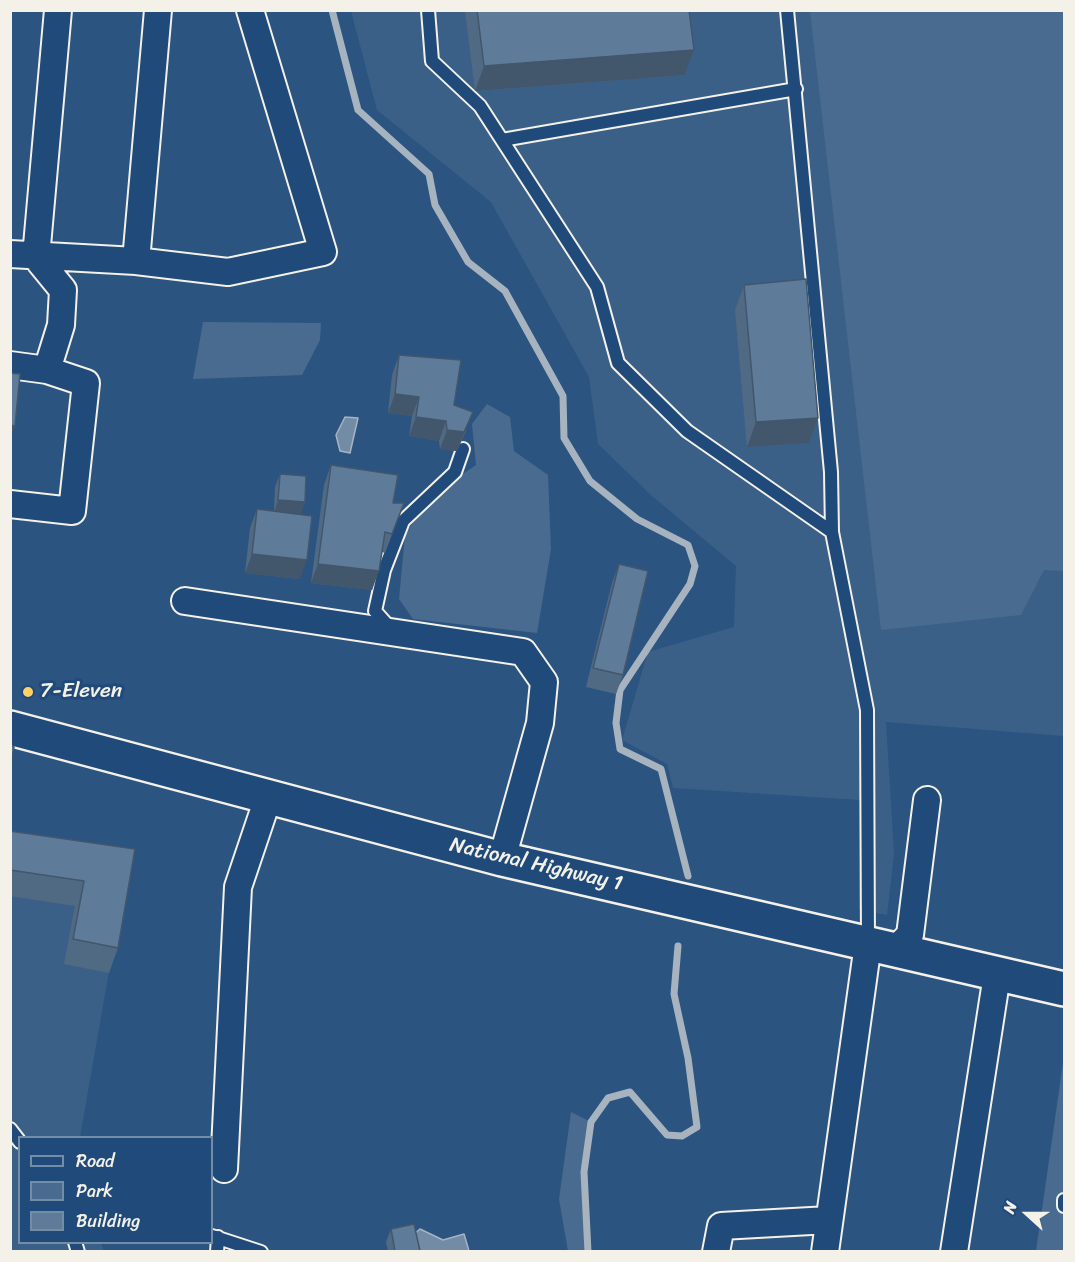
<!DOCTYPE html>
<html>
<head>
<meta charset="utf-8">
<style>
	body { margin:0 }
	#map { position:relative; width:1075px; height:1262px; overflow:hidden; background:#2c5481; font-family:Sriracha,sans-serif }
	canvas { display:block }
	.frame { position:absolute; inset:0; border:12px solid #f4f1e8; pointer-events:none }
	.legend { position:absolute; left:18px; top:1136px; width:195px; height:108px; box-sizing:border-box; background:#1f4a7a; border:2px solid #748da6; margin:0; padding:8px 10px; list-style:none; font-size:18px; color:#f4f1e8 }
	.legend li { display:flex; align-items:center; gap:12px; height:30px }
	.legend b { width:30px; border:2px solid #748da6 }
	.north { position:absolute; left:997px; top:1184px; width:60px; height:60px; -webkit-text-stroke:4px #1f4a7a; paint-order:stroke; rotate:291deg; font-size:16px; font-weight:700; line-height:24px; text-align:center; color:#f4f1e8 }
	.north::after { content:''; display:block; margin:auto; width:21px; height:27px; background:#f4f1e8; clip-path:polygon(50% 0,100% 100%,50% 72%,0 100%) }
</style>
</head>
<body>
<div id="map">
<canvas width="1075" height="1262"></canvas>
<div class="frame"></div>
<ul class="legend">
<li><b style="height:8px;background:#1f4a7a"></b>Road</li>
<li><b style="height:16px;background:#496b90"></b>Park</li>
<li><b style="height:16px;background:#5e7b9a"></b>Building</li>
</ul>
<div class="north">N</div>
</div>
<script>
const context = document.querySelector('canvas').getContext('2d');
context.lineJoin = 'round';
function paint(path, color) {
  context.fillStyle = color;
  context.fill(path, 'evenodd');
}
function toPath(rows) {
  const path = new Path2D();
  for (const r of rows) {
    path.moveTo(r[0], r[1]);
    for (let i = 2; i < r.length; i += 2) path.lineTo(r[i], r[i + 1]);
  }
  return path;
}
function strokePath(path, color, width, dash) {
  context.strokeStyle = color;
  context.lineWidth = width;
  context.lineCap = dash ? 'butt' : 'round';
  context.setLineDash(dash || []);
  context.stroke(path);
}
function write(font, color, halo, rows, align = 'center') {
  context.font = font + ' Sriracha,sans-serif';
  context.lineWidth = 6;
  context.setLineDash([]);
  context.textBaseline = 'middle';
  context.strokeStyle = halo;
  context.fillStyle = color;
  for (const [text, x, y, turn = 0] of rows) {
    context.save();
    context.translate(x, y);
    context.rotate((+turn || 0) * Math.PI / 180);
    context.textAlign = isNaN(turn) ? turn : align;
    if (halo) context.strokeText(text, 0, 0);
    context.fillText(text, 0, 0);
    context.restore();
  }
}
const built = toPath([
	[351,11,1064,11,1064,736,886,722,894,854,887,915,859,910,861,800,673,788,667,764,622,740,648,652,734,627,736,566,652,496,598,444,589,377,491,202,377,110],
	[10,858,126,874,80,1137,20,1138,20,1242,101,1243,104,1251,11,1251]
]);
const green = toPath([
	[810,11,1064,11,1064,571,1044,570,1021,615,881,630],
	[203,322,321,323,320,340,302,375,193,379],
	[487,404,510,417,514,451,548,475,551,549,537,633,413,619,399,599,405,535,423,508,454,480,476,465,472,424],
	[1064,1056,1064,1251,1036,1251],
	[571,1112,591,1122,584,1172,588,1251,568,1251,559,1199]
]);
const water = toPath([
	[345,417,358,418,350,453,340,451,336,435,345,417],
	[420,1229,443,1240,464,1234,469,1251,415,1251,414,1234,420,1229]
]);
const stream = toPath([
	[332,10,358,110,429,174,435,205,468,262,505,291,563,396,564,438,590,481,637,519,688,545,695,566,690,584,620,690,616,723,620,749,661,769,688,876],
	[588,1252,584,1172,591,1122,608,1098,630,1092,667,1135,682,1136,697,1127,688,1058,674,994,678,946]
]);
const service = toPath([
	[428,10,432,61,480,106,597,287,618,363,687,431,832,532],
	[787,10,831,472,832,532,867,710,868,943],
	[502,140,796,89],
	[391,629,375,611,384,570,403,521,455,472,463,449],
	[10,1129,20,1142],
	[1064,1200,1064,1206],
	[212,1236,261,1252],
	[75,1242,78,1252],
	[217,1252,218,1237]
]);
const minor = toPath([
	[10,254,136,261,228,272,323,252,250,10],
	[136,261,158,10],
	[10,365,47,370,86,383,72,511,10,504],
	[47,370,61,325,63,290,36,257,58,10],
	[185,601,523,652,544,682,540,723,502,859],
	[894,951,910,935,927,800],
	[224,1169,238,887,268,798],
	[716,1252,721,1226,829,1220],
	[825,1252,868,944],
	[954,1252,997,975]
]);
const trunk = toPath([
	[10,728,502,859,1064,989]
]);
const wall = toPath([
	[465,10,689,10,694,50,685,75,475,91],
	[744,285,818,418,809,443,747,447,735,310],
	[399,355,454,405,466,431,457,451,440,449,439,441,409,436,412,416,388,413,392,375],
	[331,465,393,503,404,503,385,553,382,552,372,590,311,583,324,485],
	[280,474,305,502,300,514,300,579,245,573,250,528,257,509,274,511,275,487],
	[619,564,623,675,616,694,586,687,612,583],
	[10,831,135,849,118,948,109,973,64,964,75,906,10,896],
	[391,1229,420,1251,388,1251,386,1242]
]);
const shadedWall = toPath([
	[694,50,685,75,475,91,484,66],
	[395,394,419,397,412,416,388,413],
	[473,412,457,451,440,449,447,430],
	[416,417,446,421,439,441,409,436],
	[818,418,809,443,747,447,756,422],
	[10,425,15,426,10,437],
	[278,500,305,502,300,515,274,513],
	[252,554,307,560,300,579,245,573],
	[318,564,379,571,372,590,311,583]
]);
const building = toPath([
	[477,10,689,10,694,50,484,66,477,10],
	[806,279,818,418,756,422,744,285,806,279],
	[399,355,461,360,454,405,473,412,464,432,447,430,446,421,416,417,419,397,395,394,399,355],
	[10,373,20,374,15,426,10,425,10,373],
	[331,465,398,475,393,503,404,503,392,534,385,532,379,571,318,564,331,465],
	[280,474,306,476,305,502,278,500,280,474],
	[257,509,312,516,307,560,252,554,257,509],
	[619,564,648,571,623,675,593,668,619,564],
	[10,746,14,747,10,767,10,746],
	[10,831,135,849,118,948,73,939,84,881,10,870,10,831],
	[414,1224,420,1251,395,1251,391,1229,414,1224]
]);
const markers = [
	[28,692,6,"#ffd166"]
];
const poiNames = [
	["7-Eleven",40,692]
];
const streetNames = [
	["National Highway 1",536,865,13]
];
paint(built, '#3b6088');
paint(green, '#496b90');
paint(water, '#738ca6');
strokePath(water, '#a7b4c0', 1.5);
strokePath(stream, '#a7b4c0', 7);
strokePath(service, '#f4f1e8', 16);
strokePath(minor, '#f4f1e8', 30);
strokePath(trunk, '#f4f1e8', 38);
strokePath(service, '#1f4a7a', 12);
strokePath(minor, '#1f4a7a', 26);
strokePath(trunk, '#1f4a7a', 33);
paint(wall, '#516a84');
paint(shadedWall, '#42566c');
paint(building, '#5e7b9a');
strokePath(building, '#42566c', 1.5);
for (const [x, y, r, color] of markers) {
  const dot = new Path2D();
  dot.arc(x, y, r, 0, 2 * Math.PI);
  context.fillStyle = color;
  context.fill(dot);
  strokePath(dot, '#1f4a7a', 2);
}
write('21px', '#f4f1e8', '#1f4a7a', poiNames, 'left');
write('21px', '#f4f1e8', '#1f4a7a', streetNames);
</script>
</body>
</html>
